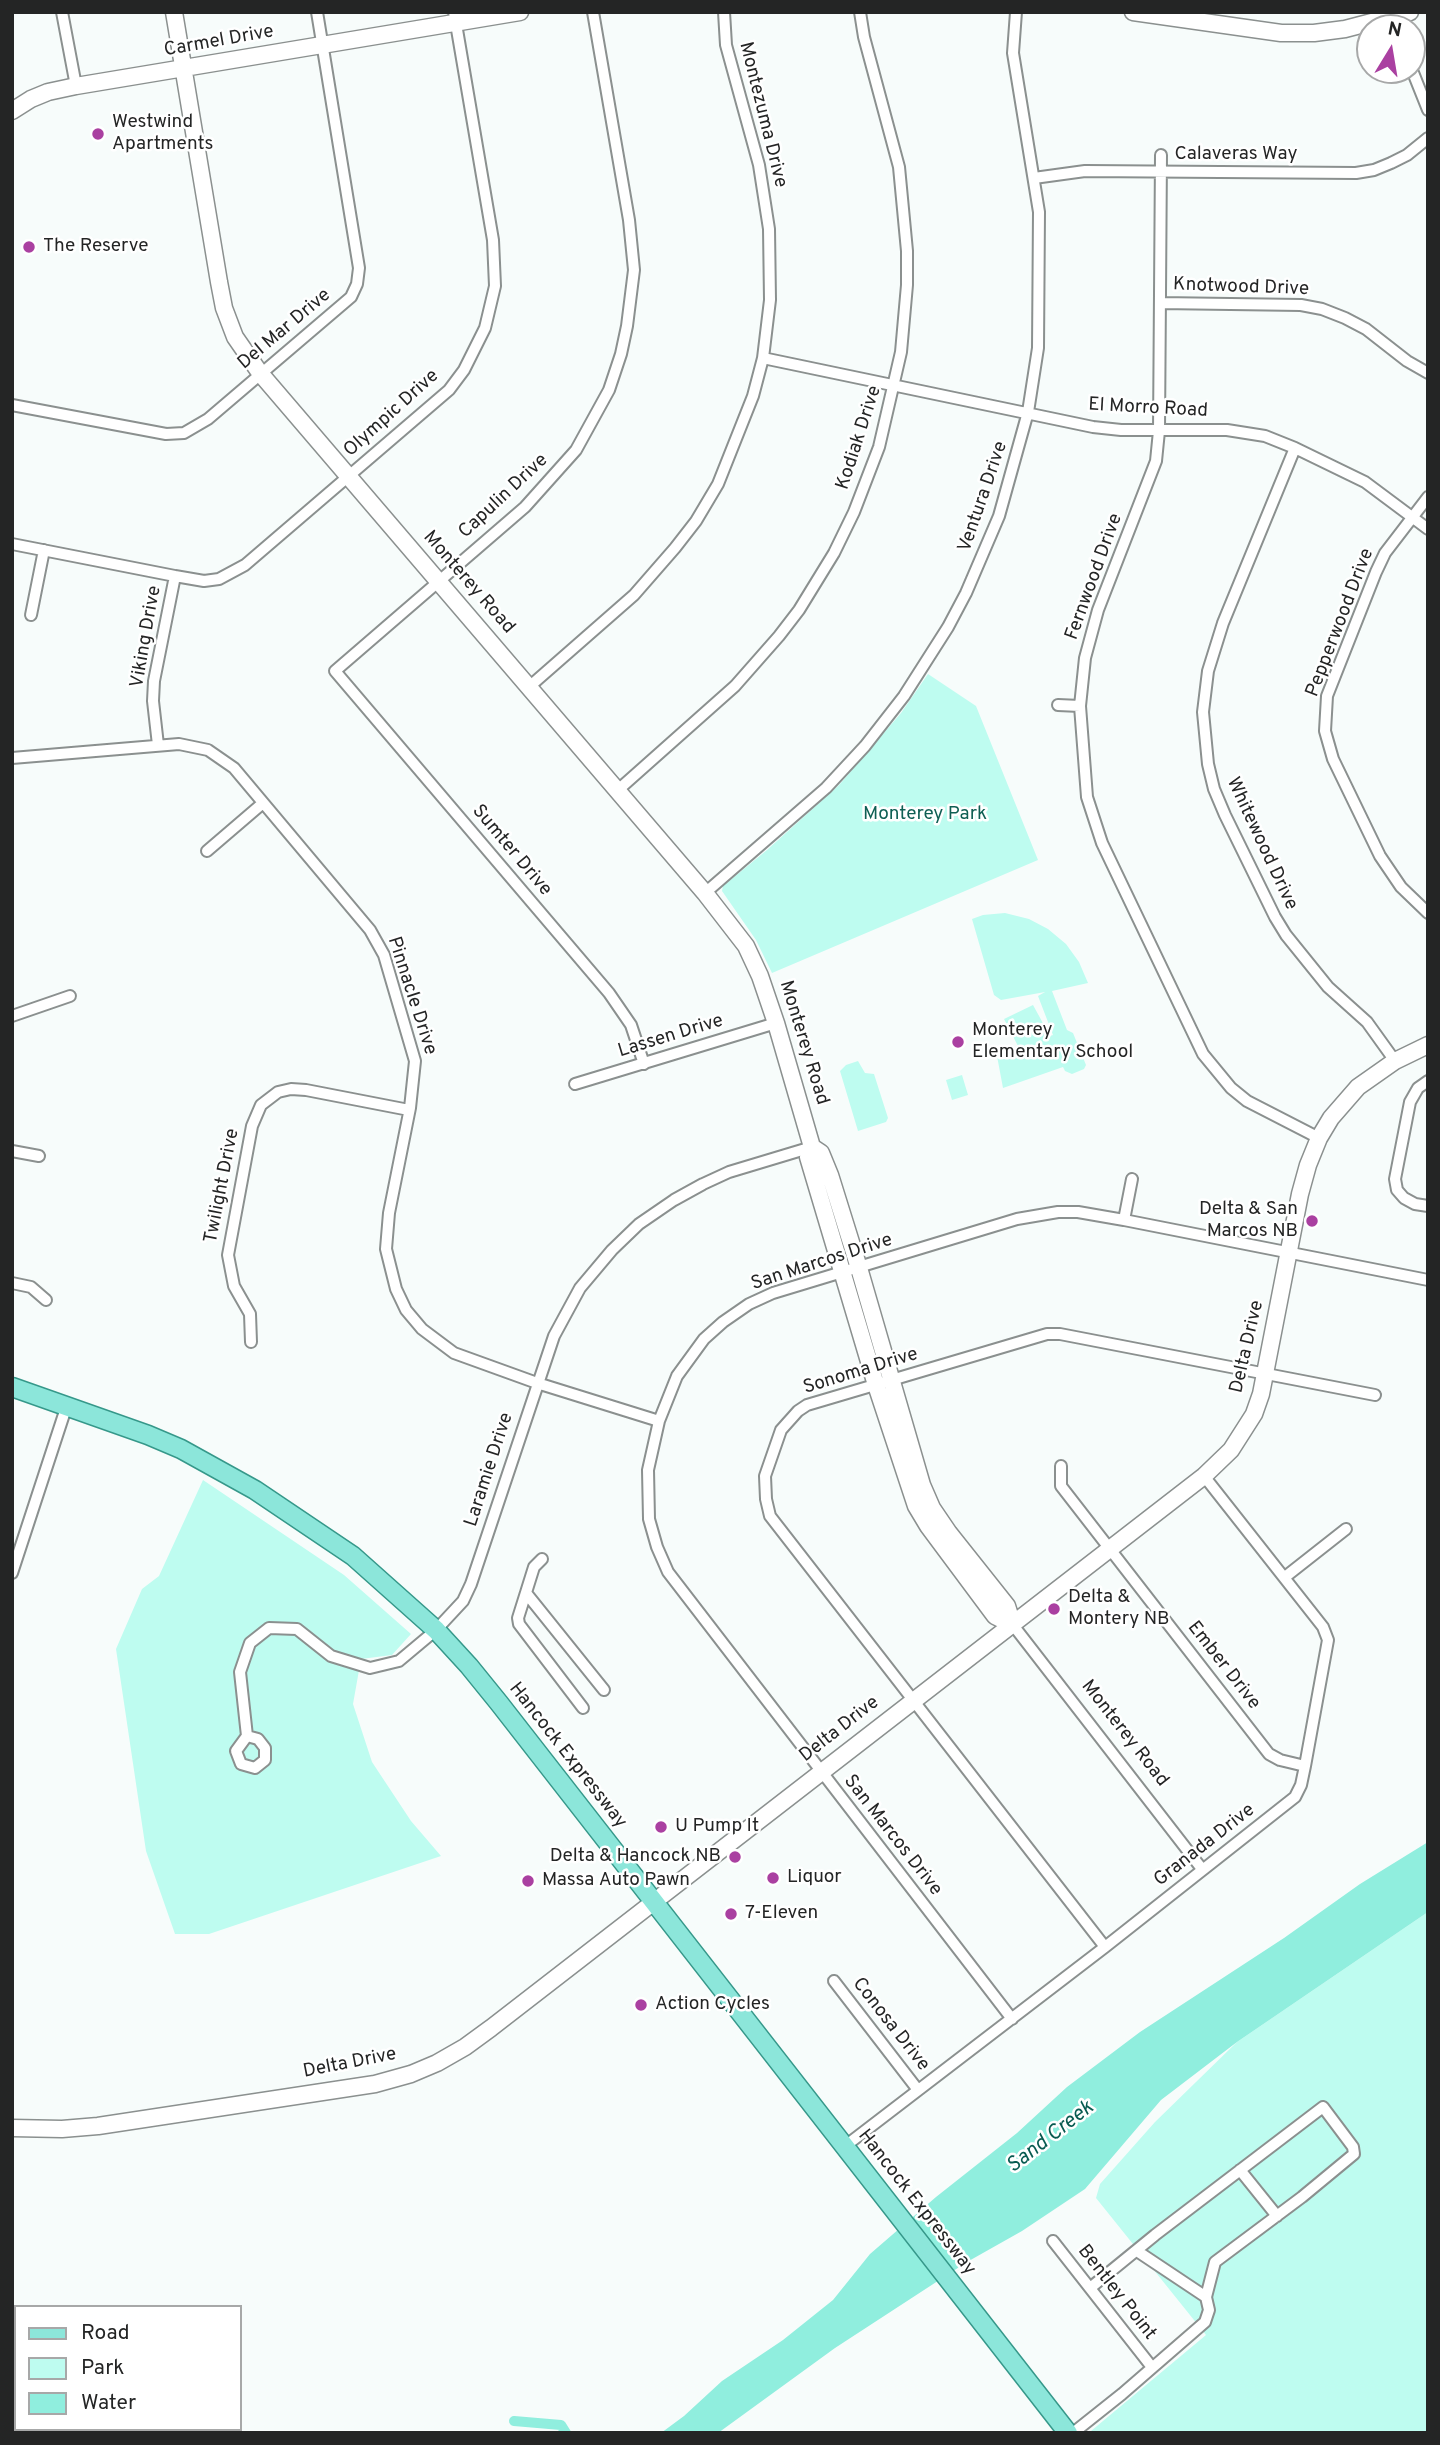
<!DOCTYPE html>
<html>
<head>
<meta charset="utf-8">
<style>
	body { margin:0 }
	#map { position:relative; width:1440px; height:2445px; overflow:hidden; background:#f7fcfb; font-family:Overpass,sans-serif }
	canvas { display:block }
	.frame { position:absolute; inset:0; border:14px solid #242525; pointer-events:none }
	.legend { position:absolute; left:14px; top:2305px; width:228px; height:126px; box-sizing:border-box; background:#fff; border:2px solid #a7a8a8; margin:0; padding:9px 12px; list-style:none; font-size:21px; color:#242525 }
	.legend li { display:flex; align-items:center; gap:14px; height:35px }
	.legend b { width:35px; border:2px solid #a7a8a8 }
	.north { position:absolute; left:1356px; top:14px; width:70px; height:70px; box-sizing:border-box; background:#fff; border:2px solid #a7a8a8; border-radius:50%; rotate:11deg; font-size:19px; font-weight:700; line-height:28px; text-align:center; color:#242525 }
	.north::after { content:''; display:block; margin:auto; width:24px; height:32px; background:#aa40a1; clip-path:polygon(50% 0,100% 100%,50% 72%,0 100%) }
</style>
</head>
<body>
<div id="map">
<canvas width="1440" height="2445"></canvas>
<div class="frame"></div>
<ul class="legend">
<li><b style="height:9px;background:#8ce6da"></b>Road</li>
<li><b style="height:19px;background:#befcf0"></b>Park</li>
<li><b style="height:19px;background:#90eede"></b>Water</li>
</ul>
<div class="north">N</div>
</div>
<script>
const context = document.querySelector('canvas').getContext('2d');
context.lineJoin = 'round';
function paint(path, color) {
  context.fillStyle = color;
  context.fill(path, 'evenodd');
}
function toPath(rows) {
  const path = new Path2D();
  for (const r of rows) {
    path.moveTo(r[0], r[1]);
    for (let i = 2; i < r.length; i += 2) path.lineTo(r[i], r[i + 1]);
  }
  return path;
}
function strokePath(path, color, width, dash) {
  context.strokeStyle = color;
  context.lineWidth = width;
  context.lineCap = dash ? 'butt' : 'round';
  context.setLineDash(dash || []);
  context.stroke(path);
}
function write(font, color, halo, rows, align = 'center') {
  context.font = font + ' Overpass,sans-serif';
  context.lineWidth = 5;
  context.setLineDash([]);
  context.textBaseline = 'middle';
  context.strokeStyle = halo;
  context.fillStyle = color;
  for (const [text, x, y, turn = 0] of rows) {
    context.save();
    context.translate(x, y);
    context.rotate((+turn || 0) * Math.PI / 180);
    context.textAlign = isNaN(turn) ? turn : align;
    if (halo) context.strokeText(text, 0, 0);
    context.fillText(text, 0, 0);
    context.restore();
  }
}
const green = toPath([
	[928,674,976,706,1038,860,772,973,756,940,722,891,723,886,767,850,839,785,901,713],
	[1005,913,1029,919,1048,929,1066,944,1079,962,1088,983,1052,991,1067,1030,1073,1033,1086,1065,1084,1069,1072,1074,1065,1071,1063,1067,1003,1088,997,1056,1018,1046,1004,1019,1033,1005,1050,1036,1053,1035,1038,996,1045,992,1001,1000,994,995,972,919,983,915],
	[858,1061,865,1073,874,1074,888,1118,886,1122,858,1131,840,1071,846,1065],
	[962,1075,968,1095,952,1100,946,1080],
	[203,1480,344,1575,411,1634,392,1655,361,1659,353,1704,372,1762,411,1821,441,1856,209,1934,175,1934,146,1851,116,1649,142,1589,159,1576],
	[1428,1912,1428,2433,1093,2433,1091,2431,1206,2335,1096,2198,1100,2184,1155,2122,1237,2042]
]);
const water = toPath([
	[1428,1842,1428,1912,1237,2042,1161,2100,1085,2189,1022,2231,967,2262,835,2348,718,2433,661,2433,684,2416,722,2381,783,2340,833,2300,870,2254,936,2197,1017,2133,1067,2087,1140,2032,1284,1938,1360,1884]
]);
const canal = toPath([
	[514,2421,561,2425,566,2433]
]);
const street = toPath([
	[62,12,76,86],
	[593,12,629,220,634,270,627,326,621,354,609,390,576,450,525,507,335,671,609,993,631,1025,644,1064],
	[1412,70,1428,110],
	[1161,155,1159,431,1156,461,1098,610,1085,658,1080,706,1087,797,1102,843,1203,1054,1231,1088,1247,1101,1319,1138],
	[1034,178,1085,171,1356,173,1374,170,1391,163,1407,155,1428,138],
	[1160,303,1301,305,1322,309,1345,318,1366,329,1407,361,1428,373],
	[763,358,1093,427,1121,430,1227,430,1265,436,1295,448,1365,482,1428,529],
	[12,405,166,434,184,433,208,419,351,297,357,284,359,268,317,12],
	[1295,448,1223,623,1208,671,1203,712,1208,764,1214,789,1225,815,1275,917,1286,935,1328,987,1367,1022,1395,1061],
	[1428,497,1385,553,1376,572,1327,696,1325,731,1333,759,1380,856,1401,887,1428,913],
	[12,544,175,576,204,581,219,579,245,565,449,390,464,370,485,328,495,286,493,240,454,12],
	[31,615,44,550],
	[529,687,634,595,675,548,696,521,718,484,753,396,763,358,770,300,769,229,759,165,726,45,724,12],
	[1058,705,1080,706],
	[158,745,153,701,154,681,175,576],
	[12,758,179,744,208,750,234,768,370,930,384,955,415,1061,410,1108,389,1213,386,1249,396,1289,406,1310,422,1329,454,1353,537,1383,659,1421],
	[618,790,735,686,779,636,799,610,834,553,854,512,879,447,901,352,907,285,907,251,899,167,864,37,860,12],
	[207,851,263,803],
	[705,893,826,788,865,746,904,696,948,627,966,593,999,516,1028,412,1038,348,1039,212,1013,53,1016,12],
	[12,1016,70,996],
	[1428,1081,1418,1088,1410,1102,1395,1179,1397,1190,1404,1198,1415,1204,1428,1206],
	[575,1084,776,1023],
	[12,1151,39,1156],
	[1124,1220,1132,1179],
	[12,1283,31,1287,46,1300],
	[251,1342,250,1314,234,1286,228,1255,252,1126,261,1105,278,1092,291,1089,306,1090,409,1110],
	[1061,1466,1061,1486,1269,1754,1280,1760,1305,1766],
	[542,1559,534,1567,518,1618,519,1624,583,1708],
	[12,1573,67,1405],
	[1285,1577,1346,1529],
	[526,1593,604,1690],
	[1013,1625,1202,1869],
	[247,1736,236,1751,241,1764,255,1768,265,1760,265,1748,258,1739,247,1736,240,1672,250,1643,269,1628,297,1629,331,1656,370,1668,399,1661,436,1630,463,1601,471,1584,554,1336,580,1288,612,1250,639,1224,674,1200,703,1184,729,1172,812,1147],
	[1105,1947,770,1516,766,1499,765,1476,781,1430,798,1411,807,1405,1047,1334,1060,1334,1375,1395],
	[834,1981,918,2090],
	[1012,2019,668,1572,657,1547,649,1519,648,1470,659,1421,677,1376,704,1339,723,1322,749,1304,773,1293,1017,1219,1058,1212,1078,1212,1124,1220,1428,1280],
	[844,2147,1105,1947,1295,1797,1301,1785,1305,1766,1328,1640,1323,1627,1204,1476],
	[1240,2170,1277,2216],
	[1053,2241,1151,2366],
	[1137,2251,1206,2297],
	[1073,2433,1122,2394,1205,2322,1209,2310,1206,2297,1215,2262,1302,2197,1354,2154,1353,2147,1323,2107,1155,2235,1090,2288]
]);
const secondary = toPath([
	[174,12,219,282,224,308,235,337,260,373,705,893,746,946,760,976,776,1023,812,1147,808,1157,876,1385,916,1506,928,1526,995,1616,1013,1625],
	[1133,12,1281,33,1314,33,1345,29,1410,12],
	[12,111,31,99,48,92,76,86,520,12],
	[812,1147,821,1153,830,1175,859,1268,922,1485,932,1508,949,1533,1007,1606,1013,1625],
	[12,2128,62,2129,98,2126,375,2084,411,2074,437,2063,465,2047,491,2028,1204,1476,1231,1450,1254,1414,1261,1394,1300,1194,1308,1165,1319,1138,1331,1118,1358,1087,1395,1061,1428,1045]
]);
const primary = toPath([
	[12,1387,148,1435,181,1449,255,1490,353,1556,436,1630,469,1666,499,1703,1068,2433]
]);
const markers = [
	[98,134,7,"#aa40a1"],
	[29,247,7,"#aa40a1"],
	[958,1042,7,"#aa40a1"],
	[1312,1221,7,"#aa40a1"],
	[1054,1609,7,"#aa40a1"],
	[661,1827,7,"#aa40a1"],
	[735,1857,7,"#aa40a1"],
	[773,1878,7,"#aa40a1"],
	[528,1881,7,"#aa40a1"],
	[731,1914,7,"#aa40a1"],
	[641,2005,7,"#aa40a1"]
];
const streetNames = [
	["Carmel Drive",219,42,-10],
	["Montezuma Drive",762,115,76],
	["Calaveras Way",1236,155],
	["Knotwood Drive",1241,288,2],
	["Del Mar Drive",285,330,-40],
	["El Morro Road",1148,409,3],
	["Olympic Drive",392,414,-42],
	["Kodiak Drive",860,438,-72],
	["Capulin Drive",504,497,-43],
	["Ventura Drive",984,497,-71],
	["Fernwood Drive",1095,577,-70],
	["Monterey Road",468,583,49],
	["Pepperwood Drive",1341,623,-69],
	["Viking Drive",147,637,-80],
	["Whitewood Drive",1261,844,65],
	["Sumter Drive",511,851,50],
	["Pinnacle Drive",411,996,72],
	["Lassen Drive",671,1037,-17],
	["Monterey Road",803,1043,73],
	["Twilight Drive",223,1186,-79],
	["San Marcos Drive",822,1263,-18],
	["Delta Drive",1248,1347,-77],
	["Sonoma Drive",861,1372,-17],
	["Laramie Drive",490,1470,-72],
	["Ember Drive",1223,1666,52],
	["Delta Drive",840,1730,-38],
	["Monterey Road",1124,1734,52],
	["Hancock Expressway",567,1756,52],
	["San Marcos Drive",892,1836,52],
	["Granada Drive",1205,1846,-38],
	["Conosa Drive",890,2025,52],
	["Delta Drive",350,2064,-11],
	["Hancock Expressway",916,2203,52],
	["Bentley Point",1116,2293,52]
];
const poiNames = [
	["Westwind",112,123],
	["Apartments",112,145],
	["The Reserve",43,247],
	["Monterey",972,1031],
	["Elementary School",972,1053],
	["Delta & San",1298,1210,"right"],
	["Marcos NB",1298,1232,"right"],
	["Delta &",1068,1598],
	["Montery NB",1068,1620],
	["U Pump It",675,1827],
	["Delta & Hancock NB",721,1857,"right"],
	["Liquor",787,1878],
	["Massa Auto Pawn",542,1881],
	["7-Eleven",745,1914],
	["Action Cycles",655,2005]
];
const parkNames = [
	["Monterey Park",925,815]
];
const waterNames = [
	["Sand Creek",1051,2138,-38]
];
paint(green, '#befcf0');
paint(water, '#90eede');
strokePath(canal, '#90eede', 10);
strokePath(street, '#8b908f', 14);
strokePath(secondary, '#8b908f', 19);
strokePath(primary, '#36988a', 21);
strokePath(street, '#fff', 10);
strokePath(secondary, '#fff', 16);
strokePath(primary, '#8ce6da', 18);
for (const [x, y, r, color] of markers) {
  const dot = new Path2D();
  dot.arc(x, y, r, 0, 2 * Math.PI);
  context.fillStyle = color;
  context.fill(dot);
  strokePath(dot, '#fff', 2.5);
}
write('19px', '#242525', '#fff', streetNames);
write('19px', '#242525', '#fff', poiNames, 'left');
write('19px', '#0f5f54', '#fff', parkNames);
write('italic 21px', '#085b51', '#fff', waterNames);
</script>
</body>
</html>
